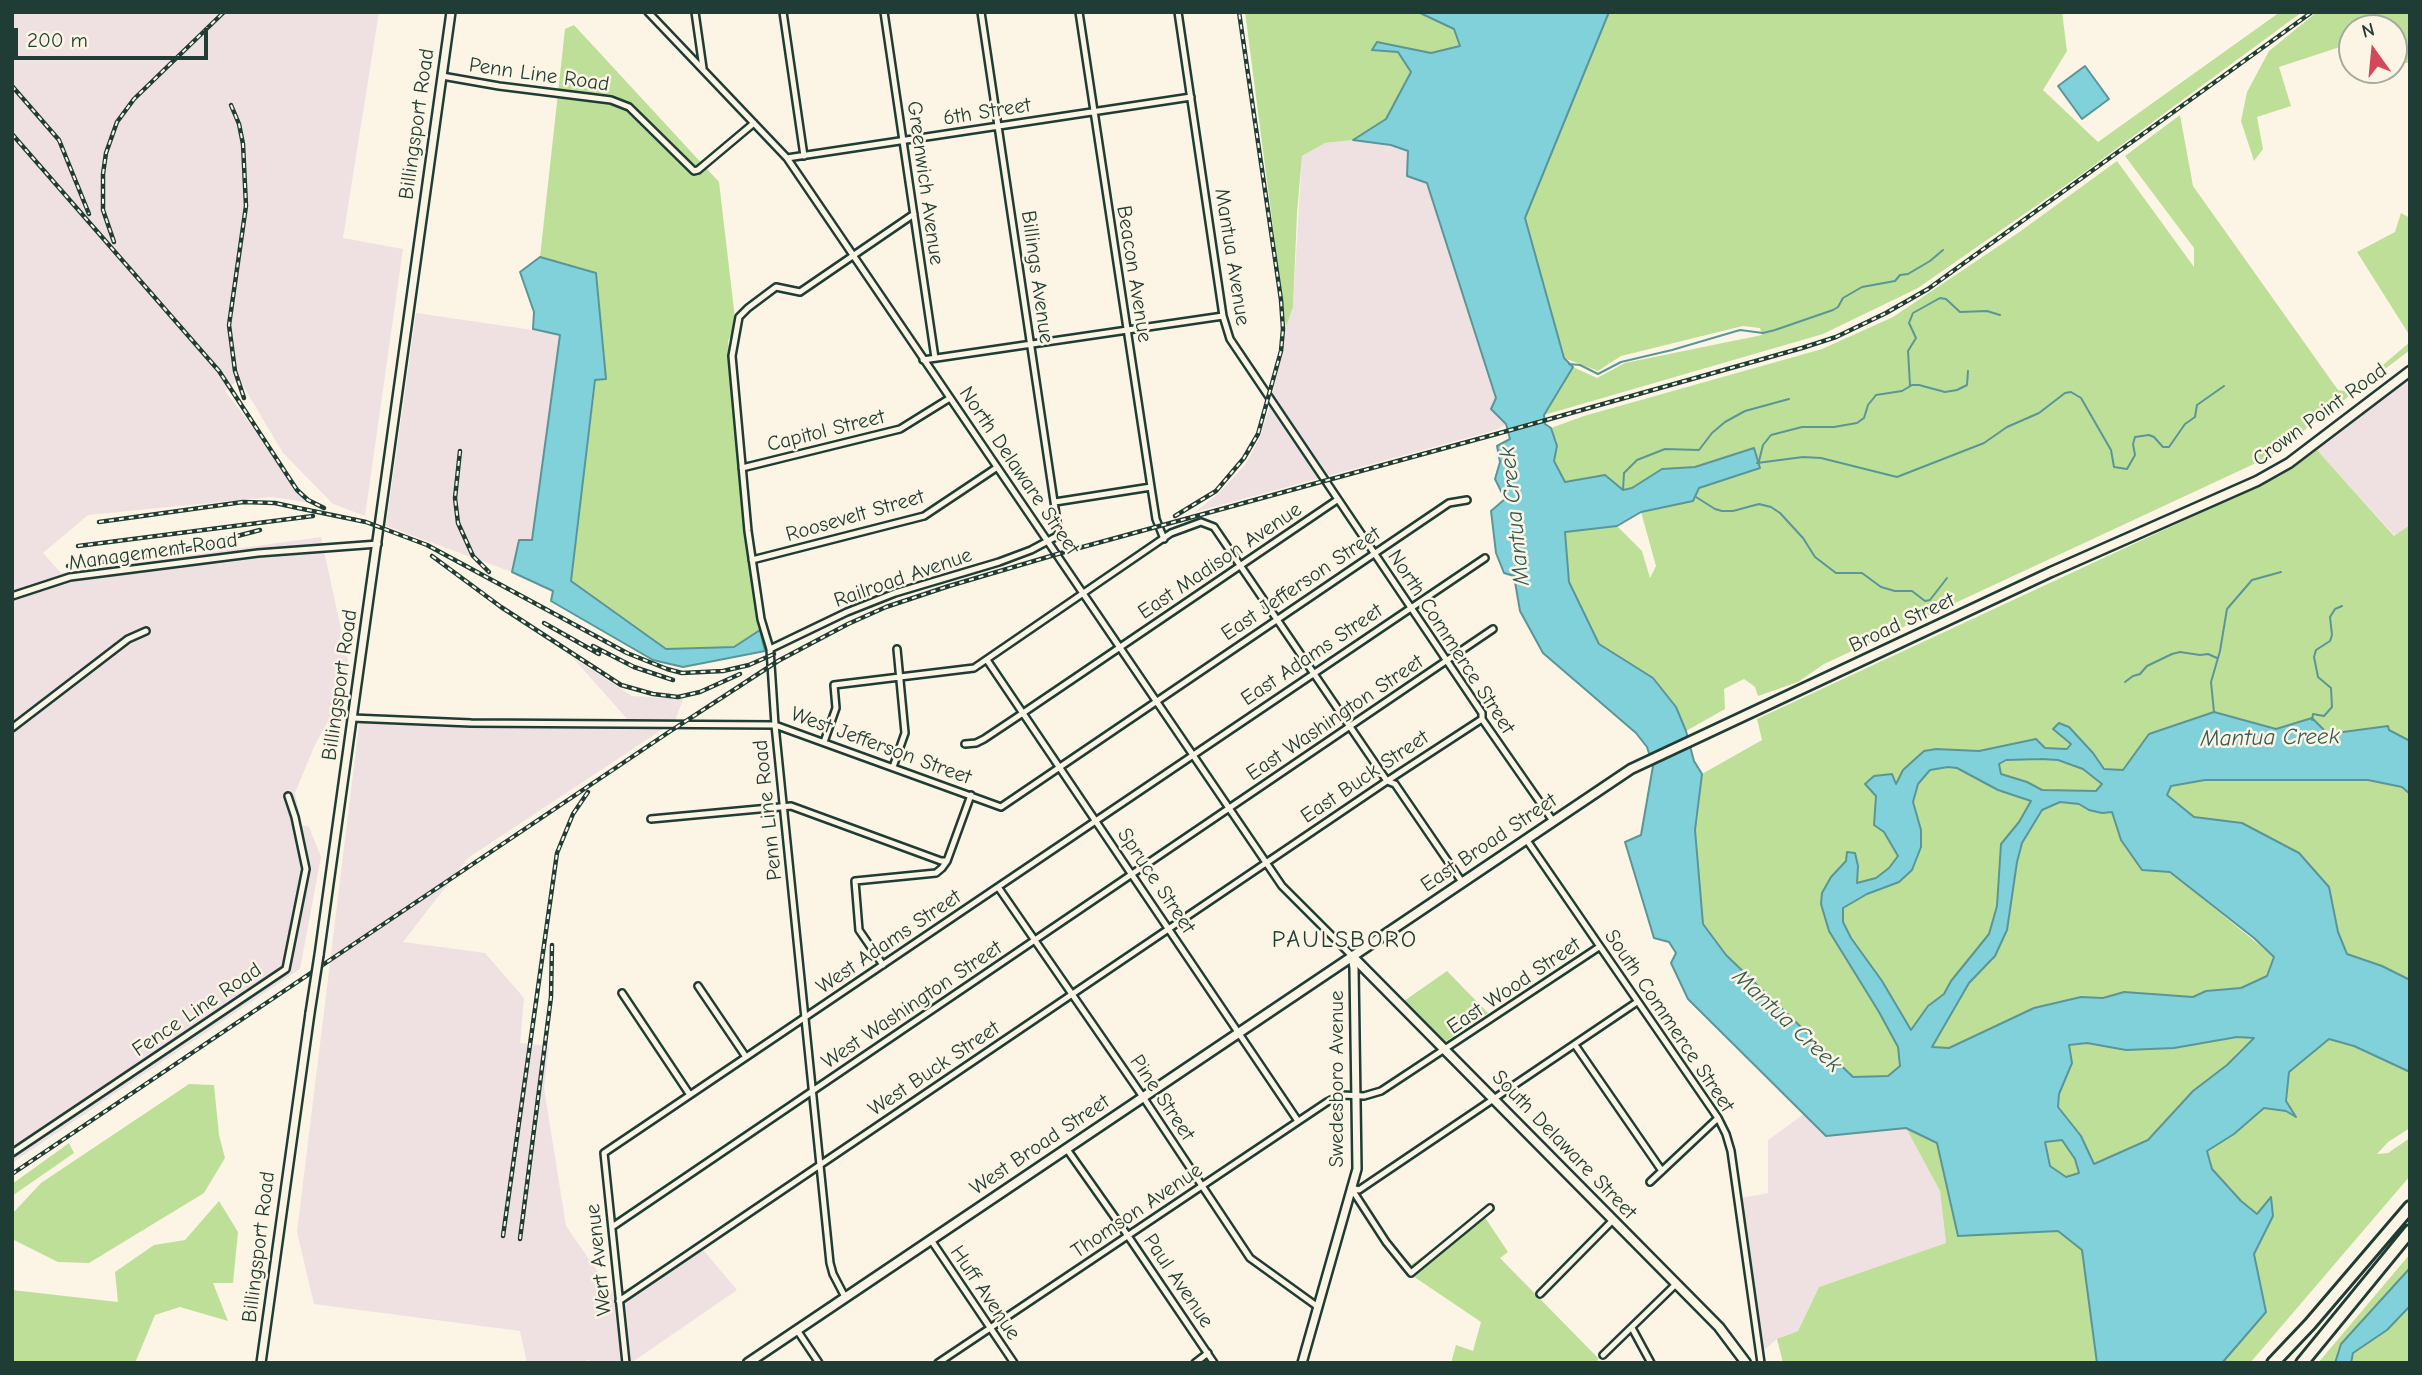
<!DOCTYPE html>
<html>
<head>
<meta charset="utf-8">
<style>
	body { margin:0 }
	#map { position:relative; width:2422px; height:1375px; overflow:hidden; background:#fcf5e5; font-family:"Comic Neue",sans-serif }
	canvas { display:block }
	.frame { position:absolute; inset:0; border:14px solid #1f3d34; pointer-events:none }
	.north { position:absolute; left:2338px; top:14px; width:70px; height:70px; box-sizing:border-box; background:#fcf5e5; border:2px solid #a4ab9e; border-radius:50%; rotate:345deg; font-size:19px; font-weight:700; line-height:28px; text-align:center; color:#1f3d34 }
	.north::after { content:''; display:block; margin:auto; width:24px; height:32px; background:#d1495b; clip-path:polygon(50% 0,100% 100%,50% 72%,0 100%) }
	.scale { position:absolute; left:14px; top:28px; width:194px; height:32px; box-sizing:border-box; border:4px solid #1f3d34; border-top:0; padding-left:9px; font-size:21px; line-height:24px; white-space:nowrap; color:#1f3d34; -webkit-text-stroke:5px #fcf5e5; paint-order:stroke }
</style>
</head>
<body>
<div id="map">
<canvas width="2422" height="1375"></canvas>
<div class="frame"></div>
<div class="north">N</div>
<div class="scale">200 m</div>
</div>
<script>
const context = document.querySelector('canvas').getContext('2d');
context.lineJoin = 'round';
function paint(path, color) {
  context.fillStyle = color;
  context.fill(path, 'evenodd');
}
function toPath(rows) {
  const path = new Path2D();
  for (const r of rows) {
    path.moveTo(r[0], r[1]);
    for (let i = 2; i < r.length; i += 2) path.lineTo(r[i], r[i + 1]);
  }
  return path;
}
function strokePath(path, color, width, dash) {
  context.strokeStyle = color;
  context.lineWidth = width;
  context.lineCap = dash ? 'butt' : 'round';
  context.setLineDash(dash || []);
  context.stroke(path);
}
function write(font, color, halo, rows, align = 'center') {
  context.font = font + ' "Comic Neue",sans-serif';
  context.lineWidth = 5;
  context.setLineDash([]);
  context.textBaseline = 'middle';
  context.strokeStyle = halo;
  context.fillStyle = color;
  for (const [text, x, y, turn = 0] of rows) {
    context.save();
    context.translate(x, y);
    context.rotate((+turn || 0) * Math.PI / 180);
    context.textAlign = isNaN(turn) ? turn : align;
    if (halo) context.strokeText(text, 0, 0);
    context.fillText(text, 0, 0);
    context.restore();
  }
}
const built = toPath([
	[12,12,379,12,343,238,403,249,365,516,333,504,283,453,239,379,225,391,311,503,272,497,88,515,43,553,61,573,321,537,348,661,342,695,314,747,295,793,302,825,309,827,321,857,300,969,12,1163],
	[1353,140,1391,145,1408,151,1427,183,1496,398,1491,409,1506,424,1496,430,1195,512,1218,494,1245,465,1259,439,1271,403,1286,327,1293,307,1302,156,1325,143],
	[416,313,560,334,532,541,519,540,512,572,386,526],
	[2410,377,2410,525,2395,536,2317,450],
	[572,657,632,696,683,699,675,721,468,858,403,942,485,953,524,998,520,1043,549,1046,544,1088,566,1226,616,1298,698,1244,737,1290,631,1363,599,1363,588,1360,583,1363,527,1363,520,1331,314,1304,297,1232,360,717,629,721],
	[1804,1114,1827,1136,1906,1128,1940,1191,1946,1243,1819,1287,1798,1331,1777,1339,1758,1355,1736,1199,1768,1193,1768,1140]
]);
const green = toPath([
	[1245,12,1418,12,1454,29,1461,46,1432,53,1377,42,1398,52,1411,72,1386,119,1353,140,1325,143,1302,156,1297,213,1293,307,1286,327],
	[1609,12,2062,12,2067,51,2043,90,2098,142,2280,12,2302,12,2086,171,1918,288,1823,334,1544,415,1573,367,1597,378,1625,363,1762,335,1760,328,1743,326,1621,356,1598,371,1564,358,1525,218],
	[2317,12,2410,12,2410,62,2402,64,2394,39,2394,28,2352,28,2352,43,2279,67,2291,106,2257,117,2263,149,2254,161,2241,121,2247,92,2269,51],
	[574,25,719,182,736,327,728,341,760,630,734,647,666,650,570,581,596,380,606,379,540,257,565,29],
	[2180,115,2193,186,2338,390,2351,392,2410,342,2410,350,2269,457,1824,664,1798,682,1758,696,1755,687,1744,679,1724,689,1725,709,1686,731,1676,707,1653,678,1600,644,1569,582,1565,532,1617,526,1642,551,1650,578,1656,566,1641,512,1693,501,1699,488,1759,469,1754,449,1695,467,1662,469,1632,488,1623,490,1605,475,1565,482,1554,461,1557,446,1551,428,1584,416,1822,349,1893,317,2018,233,2117,161,2194,267,2194,248,2125,156],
	[2401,213,2410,218,2410,336,2357,252,2395,232],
	[2317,450,2394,536,2410,525,2410,741,2389,730,2388,726,2328,734,2312,719,2276,729,2214,712,2149,734,2123,770,2104,769,2093,753,2069,727,2062,738,2072,744,2067,749,2045,748,2036,739,1979,751,1936,749,1924,751,1903,770,1896,785,1866,784,1876,796,1884,832,1898,856,1889,868,1876,878,1856,883,1858,866,1846,861,1831,877,1829,931,1879,1012,1898,1047,1900,1066,1889,1076,1853,1077,1726,955,1703,924,1695,830,1702,774,1762,740,1757,719,2280,476],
	[2006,760,2058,760,2083,769,2102,784,2096,791,2042,790,2027,782,2001,774,1999,764],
	[1948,767,1957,768,1998,790,2031,801,2019,822,2001,844,1997,906,1989,934,1951,981,1944,994,1928,1006,1911,1030,1882,981,1851,938,1843,922,1843,908,1867,894,1899,882,1912,870,1921,830,1913,802,1918,784,1930,770],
	[2205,780,2368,780,2402,787,2410,794,2410,980,2382,966,2347,954,2338,932,2329,887,2242,823,2194,817,2167,796,2171,786],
	[2060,802,2079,804,2089,810,2102,813,2112,812,2121,840,2170,872,2274,957,2267,976,2241,988,2206,991,2193,997,2124,992,2103,998,2081,997,2034,1008,1949,1048,1932,1048,1969,983,1995,956,2022,843,2042,810],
	[1447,971,1488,1013,1445,1042,1404,1001],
	[2237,1037,2255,1037,2238,1052,2227,1065,2193,1091,2148,1140,2094,1164,2081,1136,2058,1107,2059,1094,2072,1063,2068,1045,2087,1043,2126,1050],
	[2329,1039,2354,1046,2410,1072,2410,1128,2388,1142,2377,1154,2388,1153,2410,1138,2410,1176,2250,1363,2222,1363,2266,1312,2254,1254,2273,1216,2271,1198,2257,1214,2241,1201,2212,1169,2207,1151,2234,1134,2264,1108,2286,1111,2295,1116,2286,1101,2289,1072],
	[189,1084,214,1085,219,1135,225,1158,204,1193,89,1263,58,1262,12,1239,12,1214,41,1183],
	[1906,1128,1937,1143,1958,1236,2058,1231,2082,1250,2097,1363,1783,1363,1777,1339,1798,1331,1819,1287,1946,1243,1940,1191],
	[2062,1140,2075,1159,2079,1173,2066,1177,2050,1165,2045,1142],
	[69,1143,74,1153,12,1196,12,1184],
	[219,1201,238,1232,233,1283,213,1283,228,1321,180,1307,155,1315,135,1363,12,1363,12,1290,118,1302,115,1272,154,1245,185,1240],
	[1482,1213,1508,1252,1500,1258,1598,1358,1597,1363,1451,1363,1456,1345,1473,1351,1481,1322,1404,1270],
	[2410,1254,2410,1268,2341,1343,2335,1363,2318,1363],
	[2410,1306,2410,1363,2351,1363,2353,1353,2387,1330]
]);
const water = toPath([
	[1418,12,1609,12,1525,218,1564,358,1573,367,1544,415,1545,424,1551,428,1557,446,1554,461,1565,482,1605,475,1623,490,1632,488,1662,469,1695,467,1754,448,1760,468,1699,488,1693,501,1641,512,1617,526,1565,532,1569,582,1599,644,1653,678,1676,707,1686,731,1694,761,1702,774,1695,830,1703,924,1726,955,1853,1077,1888,1076,1900,1066,1898,1047,1879,1012,1829,931,1821,904,1822,893,1831,877,1846,861,1847,852,1855,853,1858,866,1857,883,1876,878,1889,868,1898,856,1884,832,1874,825,1876,796,1865,784,1874,776,1892,774,1896,784,1903,770,1924,751,1936,749,1979,751,2036,739,2045,748,2067,749,2071,744,2053,729,2059,723,2069,727,2093,753,2104,769,2123,770,2149,734,2214,712,2276,729,2312,718,2328,734,2388,726,2389,730,2410,741,2410,794,2402,787,2368,780,2205,780,2171,786,2167,795,2194,817,2242,823,2299,853,2329,887,2338,932,2347,954,2382,966,2410,980,2410,1072,2354,1046,2329,1039,2289,1072,2286,1101,2296,1117,2286,1111,2264,1108,2234,1134,2207,1151,2212,1169,2241,1201,2257,1214,2271,1197,2273,1216,2254,1254,2266,1312,2222,1363,2097,1363,2082,1250,2058,1231,1958,1236,1937,1143,1906,1128,1826,1136,1688,999,1671,963,1676,953,1669,942,1654,938,1625,842,1641,835,1653,766,1647,747,1636,733,1543,653,1520,611,1514,576,1504,573,1496,553,1491,511,1505,499,1495,479,1500,462,1497,446,1510,439,1506,424,1491,409,1496,398,1427,183,1407,176,1408,151,1391,145,1353,140,1386,119,1411,72,1398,52,1372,50,1377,42,1431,53,1460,46,1454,29,1418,12],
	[2041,759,2058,760,2083,769,2102,784,2096,791,2042,790,2027,782,2001,774,1999,764,2006,760,2041,759],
	[1948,767,1957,768,1998,790,2031,801,2019,822,2001,844,1997,906,1989,934,1951,981,1944,994,1928,1006,1911,1030,1882,981,1851,938,1843,922,1843,908,1867,894,1899,882,1912,870,1921,847,1921,830,1913,802,1918,784,1930,770,1948,767],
	[2060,802,2079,804,2089,810,2102,813,2112,812,2121,840,2142,870,2170,872,2254,938,2274,957,2267,976,2241,988,2206,991,2193,997,2124,992,2103,998,2081,997,2034,1008,1949,1048,1932,1047,1969,983,1995,956,2007,930,2017,862,2022,843,2042,810,2060,802],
	[2237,1037,2254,1038,2227,1065,2193,1091,2148,1140,2094,1164,2081,1136,2058,1107,2059,1094,2072,1063,2069,1045,2087,1043,2126,1050,2174,1048,2237,1037],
	[2062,1140,2075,1159,2079,1173,2066,1177,2050,1166,2045,1142,2062,1140],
	[2085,66,2109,99,2082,119,2058,86,2085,66],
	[540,257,596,273,606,379,595,380,571,581,666,649,734,647,760,630,765,651,683,667,653,660,551,601,553,591,512,572,519,540,532,540,560,335,533,329,534,312,520,272,540,257],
	[2410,1268,2410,1306,2387,1330,2353,1353,2351,1363,2335,1363,2341,1344,2410,1268]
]);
const stream = toPath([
	[1569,364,1580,365,1598,374,1621,362,1672,350,1740,330,1763,333,1775,330,1833,310,1838,307,1843,298,1862,287,1895,281,1900,275,1908,274,1930,261,1943,250],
	[1910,385,1908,351,1916,338,1909,323,1913,313,1940,298,1946,299,1960,312,1987,311,2000,315],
	[1759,461,1763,445,1771,435,1802,427,1834,427,1857,423,1864,418,1868,405,1876,395,1902,391,1912,385,1919,385,1945,392,1957,390,1967,385,1968,371],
	[1757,463,1803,457,1821,458,1897,477,1984,443,2007,427,2039,413,2065,393,2071,392,2081,398,2111,450,2114,467,2127,469,2135,455,2133,444,2135,437,2149,435,2154,437,2163,447,2169,447,2185,424,2195,417,2197,405,2224,386],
	[1623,490,1624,473,1637,460,1665,449,1699,450,1712,433,1725,422,1745,411,1789,399],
	[1696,497,1715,509,1722,511,1733,511,1759,504,1771,507,1780,513,1803,538,1815,557,1836,573,1862,573,1881,587,1895,591,1912,591,1925,601,1930,600,1947,578],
	[2125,682,2133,676,2140,674,2147,666,2172,654,2180,652,2200,655,2208,654,2217,658],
	[2214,712,2211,682,2220,651,2227,609,2252,580,2281,572],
	[2312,720,2313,714,2324,716,2332,707,2331,688,2318,677,2314,657,2316,650,2330,641,2332,635,2330,617,2335,609,2342,606]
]);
const minor = toPath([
	[648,12,787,158,1282,886,1352,956],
	[695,12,703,68],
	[783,12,804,156],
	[884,12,935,358],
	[1079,12,1151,487,1156,519,1164,539],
	[1178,12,1223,316,1230,339,1482,713,1482,719,1553,821],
	[442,76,499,86,611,100,629,107,694,171,698,170,754,123],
	[787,158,1191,97],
	[923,360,1223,316],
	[742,468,900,429,950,398],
	[1055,502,1151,487],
	[752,560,924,516,996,468],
	[12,596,70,577,258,553,378,544],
	[770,649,847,612,895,593,999,562,1031,550,1059,535,981,12],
	[987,660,1298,1121],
	[352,718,471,723,775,725,1001,807,1449,503,1467,500],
	[12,728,128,639,146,631],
	[824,742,836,708,834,685,974,668,1171,533,1201,522,1214,527,1387,781,1395,784,1462,882],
	[965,744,976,743,984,739,1023,713,1337,500],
	[893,767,905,733,897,649],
	[651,819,791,806,941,861,947,861],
	[1526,839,1718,1118,1726,1134,1731,1151,1761,1363],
	[998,887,1143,1097,1250,1258,1318,1307],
	[883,965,859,930,855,881,936,873,942,868,947,861,971,795],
	[698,986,746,1057],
	[622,993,690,1095],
	[1575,1045,1662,1171],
	[1066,1148,1128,1236,1214,1363],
	[12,1153,286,969,306,869,295,817,288,796],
	[1650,1182,1718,1118],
	[1351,1188,1359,1190,1637,1002],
	[1351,1188,1386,1242,1411,1273,1490,1208],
	[612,1227,1493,629],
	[931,1240,1014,1363],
	[1540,1294,1613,1220],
	[845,1297,833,1274,830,1263,775,725,770,649,761,619,748,531,732,356,739,317,748,308,776,287,800,292,914,214],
	[619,1301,1387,781,1482,719],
	[1632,1328,1651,1363],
	[797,1330,819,1363],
	[1603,1355,1676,1284],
	[626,1363,604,1153,1485,558],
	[938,1363,1327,1102,1341,1095,1364,1096,1381,1091,1599,947],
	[1195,1363,1208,1353]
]);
const tertiary = toPath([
	[319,955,451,12],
	[261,1363,310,1013],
	[1302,1363,1357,1169,1354,968,1352,956]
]);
const secondary = toPath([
	[1352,956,1719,1327,1746,1363],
	[748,1363,1631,769,2051,572,2257,481,2289,463,2410,371]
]);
const motorway = toPath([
	[2273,1363,2310,1324,2410,1207],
	[2302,1363,2410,1231]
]);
const rail = toPath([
	[12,86,59,140,89,214],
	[231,105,239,124,243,144,246,206,229,325,235,371,244,398],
	[12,134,219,371,297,490,308,500,324,508],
	[114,242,103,210,103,174,106,153,117,122,134,99,224,12],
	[460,451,455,498,458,523,473,556,489,572],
	[1175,516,1216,491,1244,458,1258,434,1281,351,1283,329,1281,300,1239,12],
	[99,522,243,502,275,503,298,508,366,522,427,545,627,653,667,669,682,673,723,671,749,665,774,654],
	[78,546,313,516],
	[432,556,501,607,621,685,653,694,678,697,700,692,740,674],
	[68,566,173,553,260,530],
	[544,623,599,654],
	[593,646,634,667,673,680],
	[12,1174,666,734,778,661,848,624,886,607,949,586,1068,551,1500,433,1802,348,1836,337,1886,313,1928,289,2312,12],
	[503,1236,557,853,573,814,588,792],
	[520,1239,551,997,552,945]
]);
const tertiaryBridge = toPath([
	[310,1013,319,955]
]);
const streetNames = [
	["Penn Line Road",539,75,8],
	["6th Street",987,112,-9],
	["Billingsport Road",417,124,-82],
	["Greenwich Avenue",925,183,82],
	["Mantua Avenue",1232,257,81],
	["Beacon Avenue",1134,274,81],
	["Billings Avenue",1037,277,82],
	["Crown Point Road",2320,415,-36],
	["Capitol Street",826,431,-14],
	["North Delaware Street",1019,471,56],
	["Roosevelt Street",855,516,-16],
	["Management Road",153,552,-8],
	["East Madison Avenue",1220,561,-34],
	["Railroad Avenue",903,578,-19],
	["East Jefferson Street",1301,584,-34],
	["Broad Street",1902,623,-25],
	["North Commerce Street",1451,642,57],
	["East Adams Street",1312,655,-34],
	["Billingsport Road",340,685,-82],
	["East Washington Street",1335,718,-34],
	["West Jefferson Street",881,746,20],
	["East Buck Street",1365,777,-34],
	["Penn Line Road",768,810,-96],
	["East Broad Street",1489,843,-34],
	["Spruce Street",1156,881,56],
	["West Adams Street",889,942,-34],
	["East Wood Street",1514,986,-34],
	["West Washington Street",912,1005,-34],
	["Fence Line Road",197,1010,-34],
	["South Commerce Street",1669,1021,56],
	["West Buck Street",934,1069,-34],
	["Swedesboro Avenue",1337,1079,-90],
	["Pine Street",1162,1098,56],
	["West Broad Street",1040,1145,-34],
	["South Delaware Street",1564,1145,46],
	["Thomson Avenue",1137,1211,-34],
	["Billingsport Road",259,1247,-83],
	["Wert Avenue",599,1260,-96],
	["Paul Avenue",1178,1281,56],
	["Huff Avenue",985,1293,56]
];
const waterNames = [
	["Mantua Creek",1515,516,-96],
	["Mantua Creek",2270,738,-1],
	["Mantua Creek",1787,1021,43]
];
const quarterNames = [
	["PAULSBORO",1345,940]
];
paint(built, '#efe0e2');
paint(green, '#bedf98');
paint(water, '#81d1da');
strokePath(water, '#5a9698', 2);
strokePath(stream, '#5a9698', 2);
strokePath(minor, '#1f3d34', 10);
strokePath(tertiary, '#1f3d34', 12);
strokePath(secondary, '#1f3d34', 13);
strokePath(motorway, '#1f3d34', 16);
strokePath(minor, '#fcf5e5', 5);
strokePath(tertiary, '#fcf5e5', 7);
strokePath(secondary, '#fcf5e5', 8);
strokePath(motorway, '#fcf5e5', 10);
strokePath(rail, '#1f3d34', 4.5);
strokePath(rail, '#fcf5e5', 2, [5]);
strokePath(tertiaryBridge, '#1f3d34', 12, []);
strokePath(tertiaryBridge, '#fcf5e5', 7);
write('21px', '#1f3d34', '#fcf5e5', streetNames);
write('italic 23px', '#335b55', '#fcf5e5', waterNames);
context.letterSpacing = '2px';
write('24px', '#1f3d34', '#fcf5e5', quarterNames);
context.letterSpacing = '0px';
</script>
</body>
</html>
